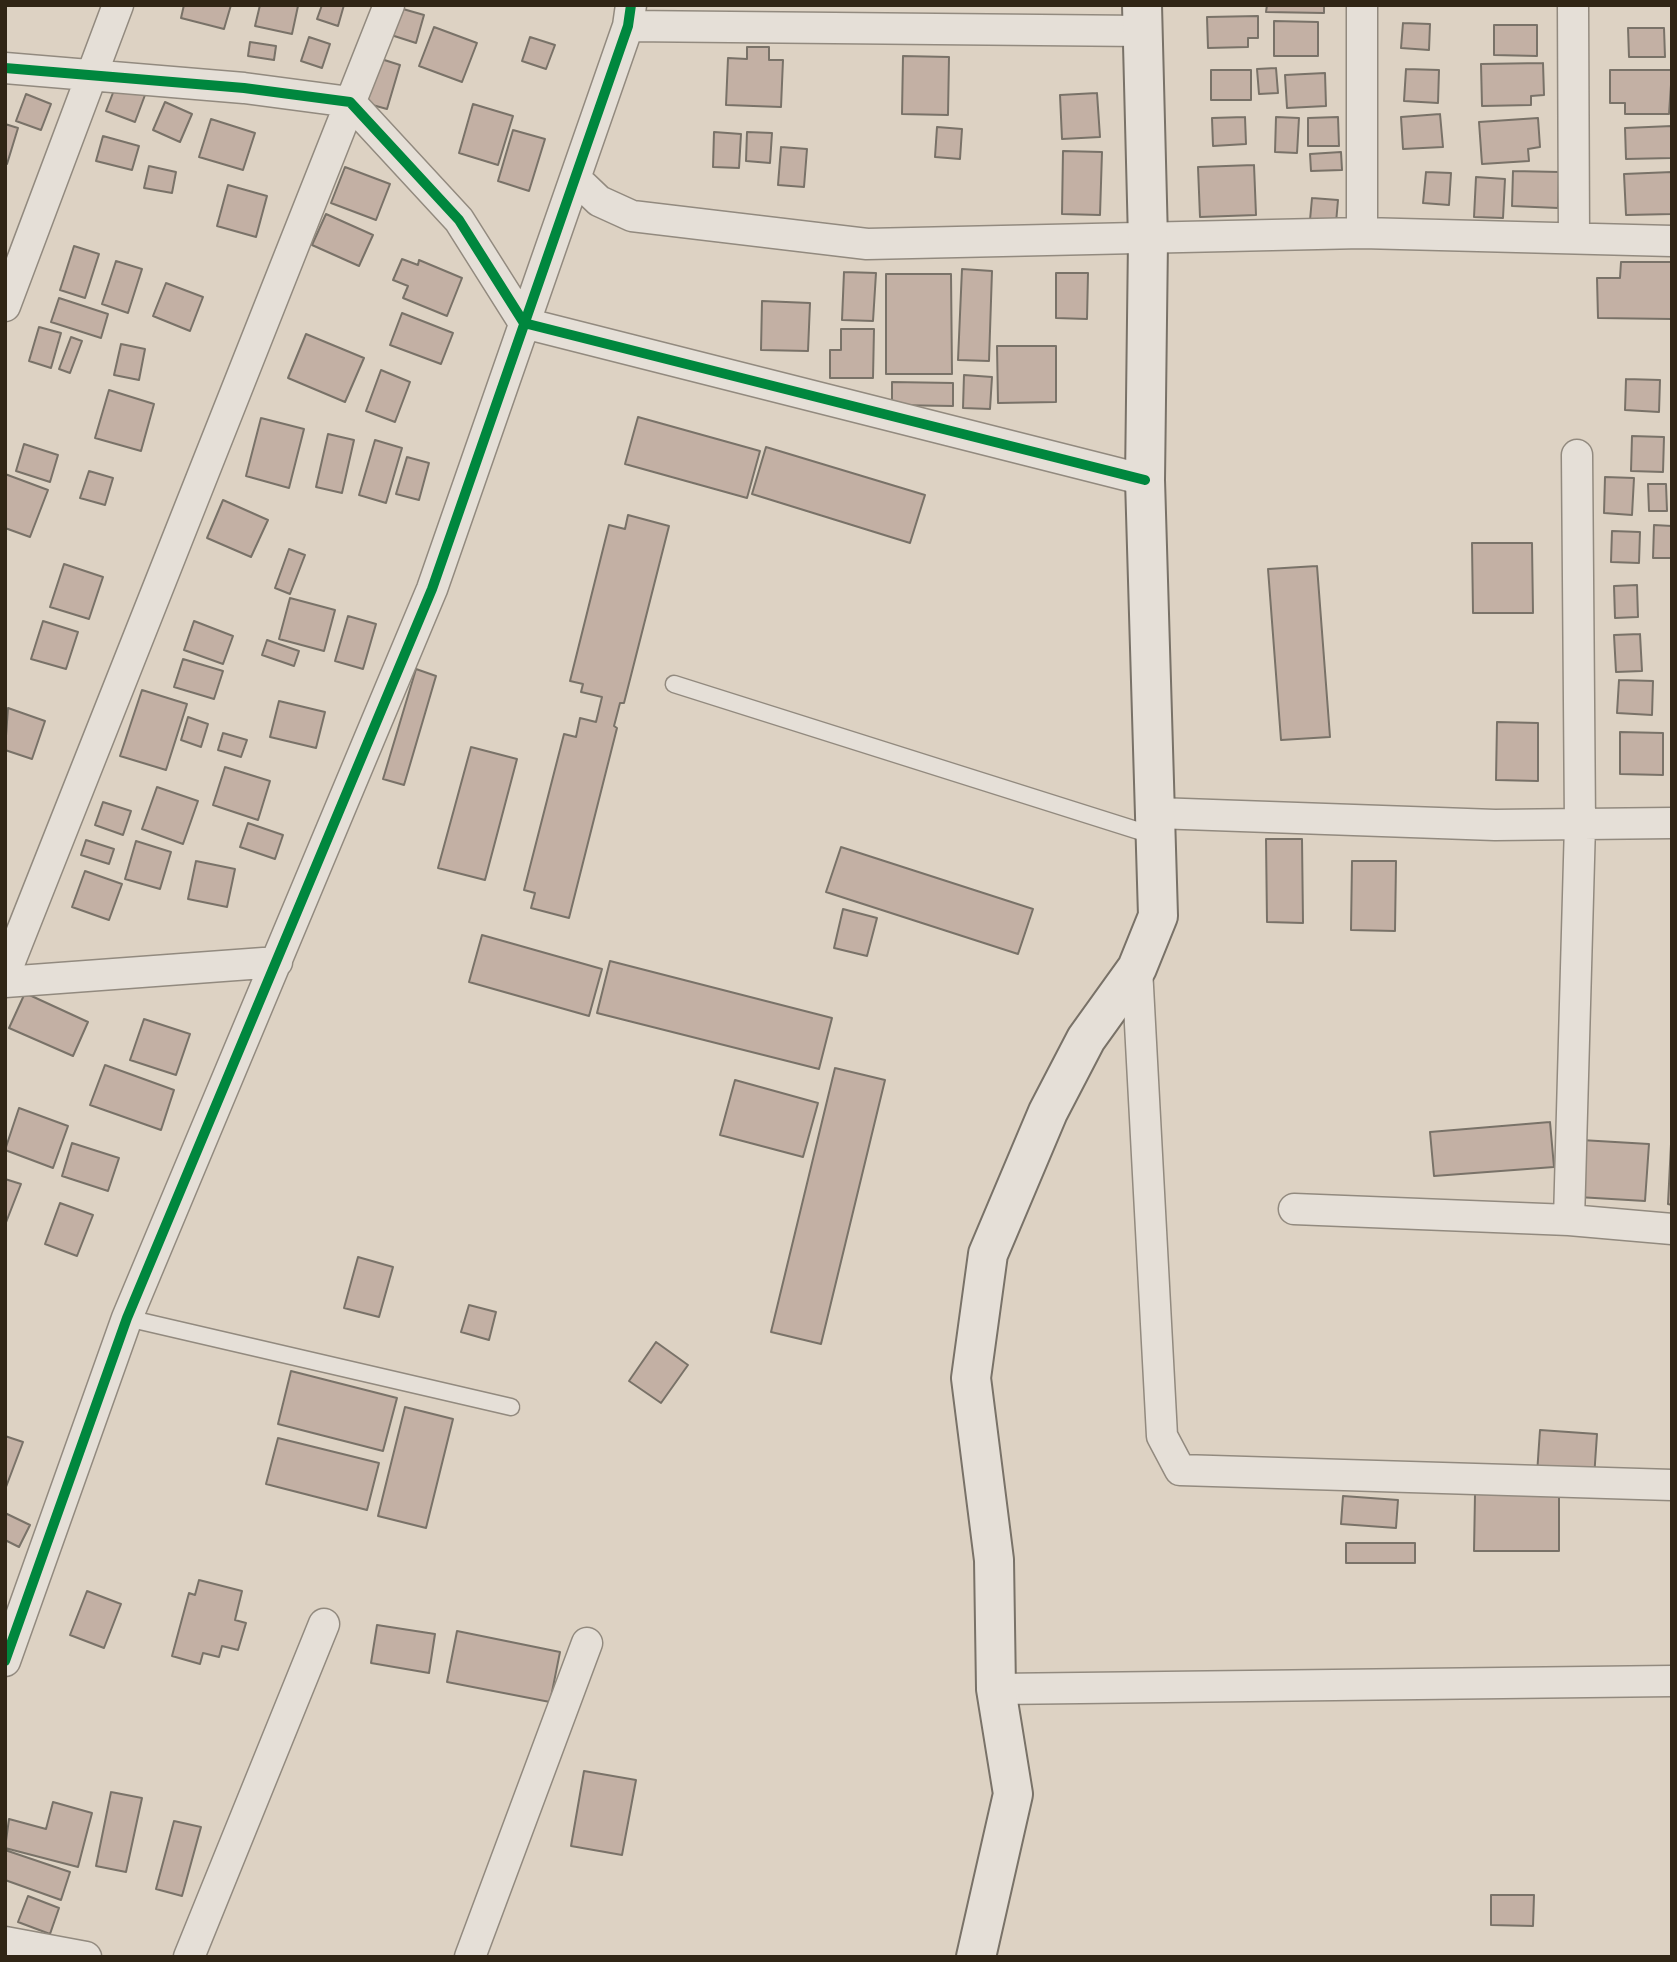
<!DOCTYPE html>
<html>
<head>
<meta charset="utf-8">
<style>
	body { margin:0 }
	#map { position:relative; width:1677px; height:1962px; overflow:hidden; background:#ddd2c3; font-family:"EB Garamond",serif }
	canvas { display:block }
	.frame { position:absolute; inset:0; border:7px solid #302515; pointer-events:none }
</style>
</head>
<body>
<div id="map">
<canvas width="1677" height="1962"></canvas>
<div class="frame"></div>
</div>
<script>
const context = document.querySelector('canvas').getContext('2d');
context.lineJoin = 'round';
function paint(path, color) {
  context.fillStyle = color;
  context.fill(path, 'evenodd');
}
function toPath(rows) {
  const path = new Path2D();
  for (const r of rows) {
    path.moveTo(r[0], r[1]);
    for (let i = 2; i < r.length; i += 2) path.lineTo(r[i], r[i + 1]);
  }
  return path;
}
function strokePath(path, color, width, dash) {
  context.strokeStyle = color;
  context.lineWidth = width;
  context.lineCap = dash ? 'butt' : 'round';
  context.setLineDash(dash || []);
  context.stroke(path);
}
const building = toPath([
	[184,5,231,5,224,29,181,18,184,5],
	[260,5,298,6,292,34,255,26,260,5],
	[322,5,344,5,338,26,317,19,322,5],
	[1267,5,1324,5,1324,13,1266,12,1267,5],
	[396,7,424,15,416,43,388,34,396,7],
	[1258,16,1258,38,1248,38,1248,47,1208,48,1207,17,1258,16],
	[1274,21,1318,22,1318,56,1274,56,1274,21],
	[1403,23,1430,24,1429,50,1401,48,1403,23],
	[1494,25,1537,25,1537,56,1494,55,1494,25],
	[434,27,477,43,462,82,419,66,434,27],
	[1628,28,1664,28,1665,57,1629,57,1628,28],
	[309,37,330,44,322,68,301,61,309,37],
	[530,37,555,45,546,69,522,61,530,37],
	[250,42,276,46,274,60,248,56,250,42],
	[747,47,769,47,769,60,783,60,781,107,726,105,728,58,747,59,747,47],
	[903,56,949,57,948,115,902,114,903,56],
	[378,58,400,65,387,109,365,103,378,58],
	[1543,63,1544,95,1531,96,1531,105,1482,106,1481,64,1543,63],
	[1276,68,1278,93,1259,94,1257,69,1276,68],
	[1406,69,1439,70,1438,103,1404,101,1406,69],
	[1211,70,1251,70,1251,100,1211,100,1211,70],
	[1610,70,1672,70,1669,114,1625,114,1625,103,1610,103,1610,70],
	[1325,73,1326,106,1287,108,1285,75,1325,73],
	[116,85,145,95,135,122,106,111,116,85],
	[1097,93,1100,137,1062,139,1060,95,1097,93],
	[26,94,51,104,41,130,16,121,26,94],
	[165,102,192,114,180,142,153,130,165,102],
	[473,104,513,116,498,165,459,153,473,104],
	[1440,114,1443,147,1403,149,1401,117,1440,114],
	[1245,117,1246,144,1213,146,1212,118,1245,117],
	[1276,117,1299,118,1297,153,1275,152,1276,117],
	[1338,117,1339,146,1308,146,1308,118,1338,117],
	[1538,118,1540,147,1528,149,1529,161,1482,164,1479,122,1538,118],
	[211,119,255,133,243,170,199,157,211,119],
	[5,124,18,128,7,164,5,163,5,124],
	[1672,126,1672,158,1626,159,1625,128,1672,126],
	[937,127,962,129,960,159,935,157,937,127],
	[513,130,545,139,529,191,498,181,513,130],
	[714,132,741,134,739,168,713,167,714,132],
	[747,132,772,133,770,163,746,161,747,132],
	[103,136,139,146,132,170,96,161,103,136],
	[781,147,807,149,804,187,778,185,781,147],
	[1063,151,1102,152,1100,215,1062,214,1063,151],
	[1341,152,1342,170,1311,171,1310,154,1341,152],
	[1254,165,1256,215,1200,217,1198,167,1254,165],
	[149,166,176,172,172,193,144,188,149,166],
	[345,167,390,184,376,220,331,203,345,167],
	[1513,171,1559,172,1558,208,1512,206,1513,171],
	[1426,172,1451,173,1449,205,1423,203,1426,172],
	[1672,172,1672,214,1626,215,1624,174,1672,172],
	[1476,177,1505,179,1503,218,1474,217,1476,177],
	[228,185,267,196,256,237,217,226,228,185],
	[1312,198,1338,200,1336,223,1310,220,1312,198],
	[326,214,373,235,359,266,312,245,326,214],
	[74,246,99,254,85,298,60,290,74,246],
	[402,259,418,265,419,260,462,278,447,316,403,298,408,286,393,280,402,259],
	[116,261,142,269,128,313,102,304,116,261],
	[1621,262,1672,262,1672,319,1598,318,1597,278,1620,278,1621,262],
	[962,269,992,271,989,361,958,360,962,269],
	[844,272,876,273,873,321,842,320,844,272],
	[1056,273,1088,273,1087,319,1056,318,1056,273],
	[886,274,951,274,952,374,886,374,886,274],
	[166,283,203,297,190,331,153,316,166,283],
	[59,298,108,314,101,338,51,322,59,298],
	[762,301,810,303,808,351,761,350,762,301],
	[402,313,453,333,441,364,390,345,402,313],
	[39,327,61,333,51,368,29,361,39,327],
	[841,329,874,329,873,378,830,378,830,350,841,350,841,329],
	[306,334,364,358,345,402,288,378,306,334],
	[71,337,82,341,70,373,59,369,71,337],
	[121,344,145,349,139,380,114,375,121,344],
	[997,346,1056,346,1056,402,998,403,997,346],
	[381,370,410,382,395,422,366,411,381,370],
	[964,375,992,377,990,409,963,408,964,375],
	[1626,379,1660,380,1659,412,1625,410,1626,379],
	[892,382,953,383,953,406,892,405,892,382],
	[109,390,154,404,141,451,95,438,109,390],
	[638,417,760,451,747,498,625,464,638,417],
	[261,418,304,429,289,488,246,476,261,418],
	[328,434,354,440,342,493,316,487,328,434],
	[1632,436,1664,437,1663,472,1631,471,1632,436],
	[375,440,402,448,386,503,359,495,375,440],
	[24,444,58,455,50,482,16,471,24,444],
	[766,447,925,495,910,543,752,494,766,447],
	[407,457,429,463,419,500,396,494,407,457],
	[89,471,113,478,105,505,80,498,89,471],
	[5,474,48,490,30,537,5,528,5,474],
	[1605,477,1634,478,1632,515,1604,513,1605,477],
	[1648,484,1666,484,1667,511,1649,511,1648,484],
	[223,500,268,520,251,557,207,538,223,500],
	[628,515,669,526,624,703,620,703,614,726,617,728,569,918,531,908,535,893,524,890,564,734,576,737,580,718,596,722,602,697,581,692,583,684,570,681,609,525,625,529,628,515],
	[1654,525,1672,526,1671,558,1653,558,1654,525],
	[1612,531,1640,532,1639,563,1611,562,1612,531],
	[1472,543,1532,543,1533,613,1473,613,1472,543],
	[289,549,305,555,290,594,275,588,289,549],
	[64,564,103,577,89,619,50,607,64,564],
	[1317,566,1330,737,1281,740,1268,569,1317,566],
	[1637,585,1638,617,1615,618,1614,586,1637,585],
	[290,598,335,610,324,651,279,639,290,598],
	[348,616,376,624,363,669,335,661,348,616],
	[43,621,78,632,66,669,31,659,43,621],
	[194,621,233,636,223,664,184,650,194,621],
	[1640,634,1642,671,1616,672,1614,635,1640,634],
	[267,640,299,651,294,666,262,655,267,640],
	[183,659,223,671,214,699,174,687,183,659],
	[416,669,436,676,404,785,383,779,416,669],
	[1619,680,1653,681,1652,715,1617,713,1619,680],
	[142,690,187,704,166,770,120,756,142,690],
	[279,701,325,712,316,748,270,737,279,701],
	[8,708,45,721,32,759,5,750,8,708],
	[188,717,208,724,201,747,181,740,188,717],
	[1497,722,1538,723,1538,781,1496,780,1497,722],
	[1620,732,1663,733,1663,775,1620,774,1620,732],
	[223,733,247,740,241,757,218,750,223,733],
	[471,747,517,759,485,880,438,868,471,747],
	[225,767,270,781,258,820,213,805,225,767],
	[157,787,198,801,183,844,142,829,157,787],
	[103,802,131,811,123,835,95,825,103,802],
	[248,823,283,835,275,859,240,847,248,823],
	[1266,839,1302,839,1303,923,1267,922,1266,839],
	[86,840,114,849,109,864,81,855,86,840],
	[136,841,171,852,160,889,125,879,136,841],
	[841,847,1033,909,1018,954,826,892,841,847],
	[196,861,235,869,227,907,188,899,196,861],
	[1352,861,1396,861,1395,931,1351,930,1352,861],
	[85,871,122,884,109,920,72,907,85,871],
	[843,909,877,918,867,956,834,948,843,909],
	[482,935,602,969,589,1016,469,982,482,935],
	[610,961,832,1018,819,1069,597,1013,610,961],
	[25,993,88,1022,73,1056,9,1028,25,993],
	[144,1019,190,1034,176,1075,130,1060,144,1019],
	[105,1065,174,1090,161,1130,90,1105,105,1065],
	[835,1068,885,1080,821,1344,771,1332,835,1068],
	[735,1080,818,1103,803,1157,720,1135,735,1080],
	[19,1108,68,1126,53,1168,5,1150,19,1108],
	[1550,1122,1554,1167,1434,1176,1430,1132,1550,1122],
	[1581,1140,1649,1144,1645,1201,1578,1197,1581,1140],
	[72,1143,119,1158,108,1191,62,1176,72,1143],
	[1671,1144,1672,1144,1672,1205,1668,1204,1671,1144],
	[5,1179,21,1184,5,1225,5,1179],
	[60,1203,93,1215,77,1256,45,1244,60,1203],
	[358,1257,393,1267,379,1317,344,1308,358,1257],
	[469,1305,496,1312,489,1340,461,1332,469,1305],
	[656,1342,688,1365,661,1403,629,1381,656,1342],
	[291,1371,397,1398,383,1451,278,1424,291,1371],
	[405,1407,453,1419,426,1528,378,1516,405,1407],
	[1540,1430,1597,1434,1594,1478,1537,1474,1540,1430],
	[5,1436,23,1442,6,1487,5,1487,5,1436],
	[278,1438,379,1463,367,1510,266,1484,278,1438],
	[1475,1494,1559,1494,1559,1551,1474,1551,1475,1494],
	[1343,1496,1398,1500,1396,1528,1341,1524,1343,1496],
	[5,1513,30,1525,19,1547,5,1540,5,1513],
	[1346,1543,1415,1543,1415,1563,1346,1563,1346,1543],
	[199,1580,242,1591,235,1620,246,1623,238,1650,222,1646,219,1657,203,1653,200,1664,172,1656,189,1593,195,1595,199,1580],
	[87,1591,121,1604,104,1648,70,1635,87,1591],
	[377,1625,435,1634,429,1673,371,1663,377,1625],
	[457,1631,560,1652,550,1702,447,1682,457,1631],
	[584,1771,636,1780,622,1855,571,1846,584,1771],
	[111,1792,142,1798,126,1872,96,1866,111,1792],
	[53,1802,92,1813,78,1867,5,1848,9,1819,46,1829,53,1802],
	[174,1821,201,1827,182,1896,156,1889,174,1821],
	[5,1850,70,1872,61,1900,5,1880,5,1850],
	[1491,1895,1534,1895,1533,1926,1491,1925,1491,1895],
	[28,1896,59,1908,50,1934,18,1922,28,1896]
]);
const lane = toPath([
	[674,684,1155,836],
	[127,1318,511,1407]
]);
const street = toPath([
	[1362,5,1362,233],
	[1573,5,1574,237],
	[628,26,1142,31],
	[5,68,244,88,350,102,459,220,524,323,1145,480],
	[576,179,599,201,632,216,867,244,1362,233,1672,241],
	[5,306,118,5],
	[1156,813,1495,825,1672,823],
	[1137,968,1162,1436,1180,1470,1672,1485],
	[5,974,389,5],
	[5,982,277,962],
	[1294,1209,1569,1220,1672,1229],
	[1569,1220,1580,824,1577,455],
	[5,1661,127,1318,432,589,628,26,631,5],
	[996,1689,1672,1681],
	[5,1942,86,1957],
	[189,1957,324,1624],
	[470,1957,587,1643]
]);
const secondary = toPath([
	[976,1957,1013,1794,996,1689,994,1560,971,1378,988,1254,1048,1112,1086,1039,1137,968,1158,916,1145,480,1148,240,1142,5]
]);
const cycleway = toPath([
	[5,68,244,88,350,102,459,220,524,323,1145,480],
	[5,1661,127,1318,432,589,628,26,631,5]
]);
paint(building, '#c3b0a4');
strokePath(building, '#797268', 2);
strokePath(lane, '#928a7f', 19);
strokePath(street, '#928a7f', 33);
strokePath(secondary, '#797268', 42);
strokePath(lane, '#e5dfd7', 16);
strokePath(street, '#e5dfd7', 30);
strokePath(secondary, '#e5dfd7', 38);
strokePath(cycleway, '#00873e', 10);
</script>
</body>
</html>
